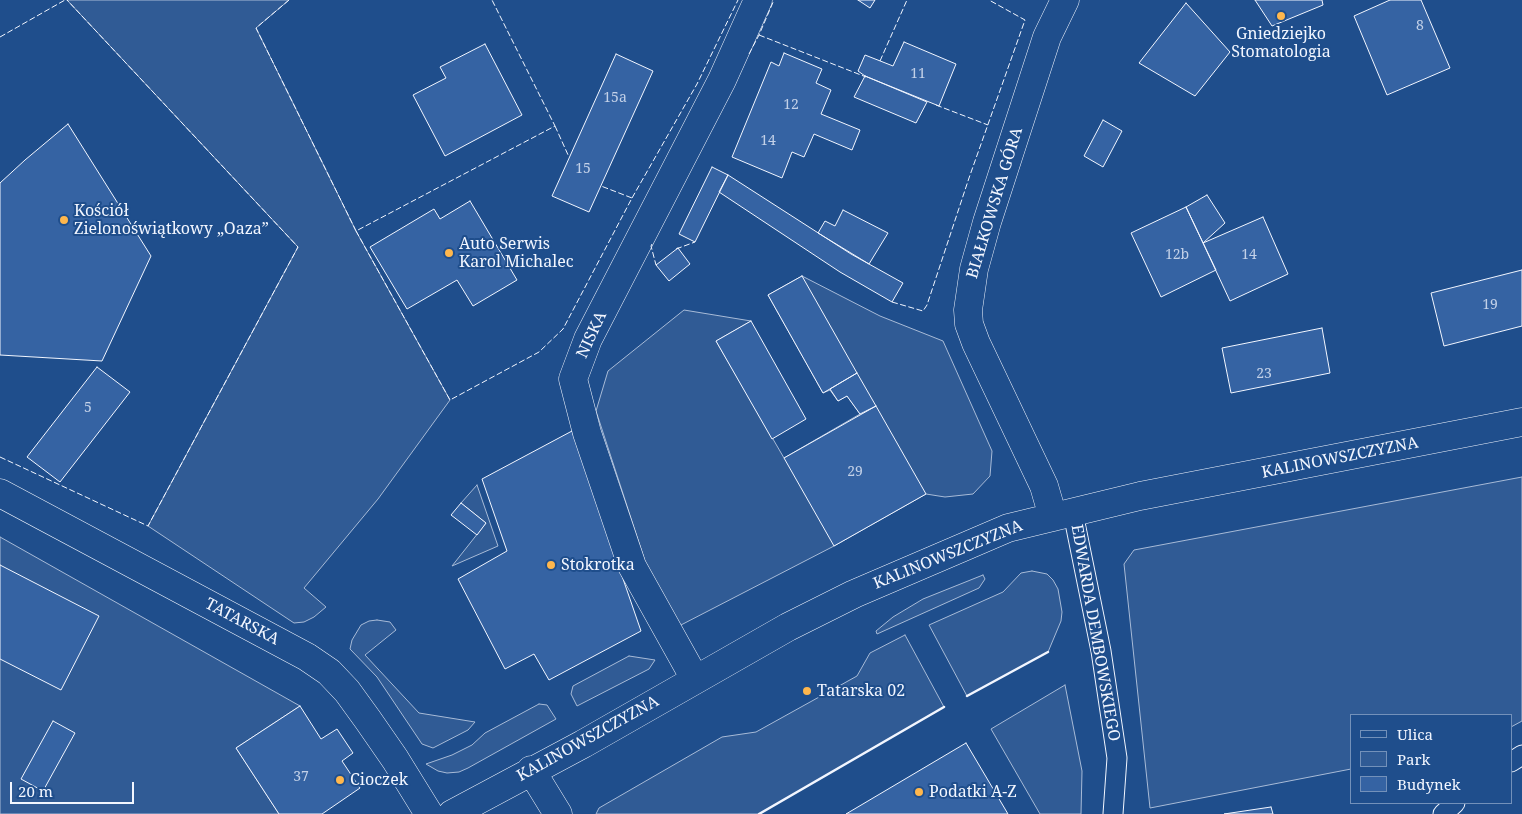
<!DOCTYPE html>
<html>
<head>
<meta charset="utf-8">
<style>
	body { margin:0 }
	#map { position:relative; width:1522px; height:814px; overflow:hidden; background:#1f4e8c; font-family:"Noto Serif",serif }
	canvas { display:block }
	.legend { position:absolute; left:1350px; top:714px; width:162px; height:90px; box-sizing:border-box; background:#1f4e8c; border:1px solid #7391ba; margin:0; padding:6px 9px; list-style:none; font-size:15px; color:#f2f6ff }
	.legend li { display:flex; align-items:center; gap:10px; height:25px }
	.legend b { width:25px; border:1px solid #7391ba }
	.scale { position:absolute; left:10px; top:782px; width:124px; height:22px; box-sizing:border-box; border:2px solid #f2f6ff; border-top:0; padding-left:6px; font-size:15px; line-height:18px; white-space:nowrap; color:#f2f6ff; -webkit-text-stroke:4px #1f4e8c; paint-order:stroke }
</style>
</head>
<body>
<div id="map">
<canvas width="1522" height="814"></canvas>
<ul class="legend">
<li><b style="height:6px;background:#1f4e8c"></b>Ulica</li>
<li><b style="height:14px;background:#305b95"></b>Park</li>
<li><b style="height:14px;background:#3563a3"></b>Budynek</li>
</ul>
<div class="scale">20 m</div>
</div>
<script>
const context = document.querySelector('canvas').getContext('2d');
context.lineJoin = 'round';
function paint(path, color) {
  context.fillStyle = color;
  context.fill(path, 'evenodd');
}
function toPath(rows) {
  const path = new Path2D();
  for (const r of rows) {
    path.moveTo(r[0], r[1]);
    for (let i = 2; i < r.length; i += 2) path.lineTo(r[i], r[i + 1]);
  }
  return path;
}
function strokePath(path, color, width, dash) {
  context.strokeStyle = color;
  context.lineWidth = width;
  context.lineCap = dash ? 'butt' : 'round';
  context.setLineDash(dash || []);
  context.stroke(path);
}
function write(font, color, halo, rows, align = 'center') {
  context.font = font + ' "Noto Serif",serif';
  context.lineWidth = 4;
  context.setLineDash([]);
  context.textBaseline = 'middle';
  context.strokeStyle = halo;
  context.fillStyle = color;
  for (const [text, x, y, turn = 0] of rows) {
    context.save();
    context.translate(x, y);
    context.rotate((+turn || 0) * Math.PI / 180);
    context.textAlign = isNaN(turn) ? turn : align;
    if (halo) context.strokeText(text, 0, 0);
    context.fillText(text, 0, 0);
    context.restore();
  }
}
const green = toPath([
	[67,0,289,0,256,28,356,231,450,400,378,499,304,588,326,607,314,617,304,622,294,623,148,526,298,247,67,0],
	[802,276,880,316,943,341,992,451,990,476,973,494,945,497,926,494,834,546,679,626,646,564,596,411,608,371,684,310,751,321,716,341,784,458,860,414,847,396,838,401,830,390,823,393,768,295,802,276],
	[1522,477,1522,721,1511,727,1511,715,1351,715,1351,769,1150,808,1124,564,1134,550,1522,477],
	[477,485,498,546,452,566,486,523,461,503,477,485],
	[0,537,300,706,236,748,279,814,0,814,0,537],
	[1032,571,1047,574,1053,580,1058,589,1062,612,1061,621,1048,652,967,696,929,625,1003,592,1021,573,1032,571],
	[983,575,985,579,979,588,877,634,876,631,893,617,923,599,983,575],
	[377,620,390,622,396,630,365,655,419,713,475,722,468,730,433,748,422,744,377,677,350,649,352,640,361,625,369,621,377,620],
	[905,635,944,707,759,814,596,814,599,808,722,737,756,732,857,676,870,653,905,635],
	[629,656,655,660,649,669,577,706,571,694,573,686,629,656],
	[1065,685,1082,771,1081,814,1040,814,991,729,1065,685],
	[539,704,547,705,556,719,468,768,459,772,447,773,438,771,426,764,452,755,472,745,485,733,539,704]
]);
const building = toPath([
	[858,0,875,0,870,8,858,0],
	[1255,0,1322,0,1323,5,1272,26,1255,0],
	[1390,0,1421,0,1450,68,1387,95,1354,16,1390,0],
	[1186,3,1230,52,1195,96,1139,63,1186,3],
	[904,42,956,64,939,106,865,76,858,71,865,55,893,66,904,42],
	[485,44,522,115,445,156,413,95,446,78,440,67,485,44],
	[784,53,822,69,816,83,831,90,821,114,860,130,852,150,814,134,804,157,792,152,782,178,732,157,771,62,779,66,784,53],
	[616,54,653,71,589,212,552,196,616,54],
	[865,76,927,102,916,123,854,97,865,76],
	[1103,120,1122,131,1103,167,1084,156,1103,120],
	[68,124,151,256,102,361,0,355,0,183,25,160,68,124],
	[712,167,728,175,695,242,679,234,712,167],
	[728,175,851,254,903,283,892,302,840,272,719,192,728,175],
	[1207,195,1225,223,1203,243,1186,207,1207,195],
	[470,201,517,280,473,306,457,280,407,309,370,247,434,209,440,219,470,201],
	[1186,207,1216,270,1161,297,1131,233,1186,207],
	[843,210,888,233,869,264,818,233,825,221,835,226,843,210],
	[1263,217,1288,274,1230,301,1203,243,1263,217],
	[678,248,690,264,669,281,656,265,678,248],
	[1522,270,1522,326,1444,346,1431,293,1522,270],
	[802,276,857,373,823,393,768,295,802,276],
	[751,321,806,419,772,439,716,341,751,321],
	[1322,328,1330,373,1231,393,1222,348,1322,328],
	[97,367,130,392,60,482,27,457,97,367],
	[857,373,876,406,860,414,847,396,838,401,830,389,857,373],
	[876,406,926,494,834,546,784,458,876,406],
	[572,431,641,631,549,680,534,654,505,669,458,579,507,551,482,479,572,431],
	[461,503,486,523,477,535,451,515,461,503],
	[0,565,99,616,61,690,0,659,0,565],
	[300,706,321,739,337,729,353,753,342,761,360,788,322,814,279,814,236,748,300,706],
	[53,721,75,733,43,791,21,779,53,721],
	[966,743,1008,814,846,814,966,743],
	[1271,807,1273,814,1224,814,1271,807]
]);
const lane = toPath([
	[1073,513,1101,651,1117,758,1113,814],
	[1511,762,1522,755],
	[1443,814,1455,803]
]);
const street = toPath([
	[0,493,307,657,329,672,347,691,368,720,395,759,429,814],
	[1053,517,1044,486,976,343,969,324,968,310,974,269,987,222,1047,37,1065,0],
	[695,679,632,566,587,433,573,379,588,339,722,80,758,0],
	[531,770,558,814],
	[452,814,583,744,788,627,854,594,1008,528,1140,496,1522,422]
]);
const fence = toPath([
	[289,0,256,28,356,231,555,126,492,0],
	[759,35,866,77],
	[0,37,65,0],
	[749,54,759,35,774,0],
	[880,61,907,0],
	[936,105,988,125],
	[555,126,569,157],
	[632,198,697,84,738,0],
	[356,231,450,400,539,352,563,329,632,198,601,186],
	[652,244,651,246,656,265,658,263],
	[676,249,695,242],
	[892,302,923,311,927,305,969,178,1025,20,989,0],
	[0,457,148,526,298,247,67,0]
]);
const wall = toPath([
	[967,696,1048,652],
	[759,814,944,707]
]);
const markers = [
	[1281,16,5,"#ffb74d"],
	[64,220,5,"#ffb74d"],
	[449,253,5,"#ffb74d"],
	[551,565,5,"#ffb74d"],
	[807,691,5,"#ffb74d"],
	[340,780,5,"#ffb74d"],
	[919,792,5,"#ffb74d"]
];
const numberNames = [
	["8",1420,26],
	["11",918,74],
	["15a",615,98],
	["12",791,105],
	["14",768,141],
	["15",583,169],
	["12b",1177,255],
	["14",1249,255],
	["19",1490,305],
	["23",1264,374],
	["5",88,408],
	["29",855,472],
	["37",301,777]
];
const poiNames = [
	["Gniedziejko",1281,34,"center"],
	["Stomatologia",1281,52,"center"],
	["Kościół",74,211],
	["Zielonoświątkowy „Oaza”",74,229],
	["Auto Serwis",459,244],
	["Karol Michalec",459,262],
	["Stokrotka",561,565],
	["Tatarska 02",817,691],
	["Cioczek",350,780],
	["Podatki A-Z",929,792]
];
const streetNames = [
	["BIAŁKOWSKA GÓRA",995,203,-73],
	["NISKA",592,335,-65],
	["KALINOWSZCZYZNA",1340,458,-11],
	["KALINOWSZCZYZNA",948,555,-22],
	["TATARSKA",242,622,28],
	["EDWARDA DEMBOWSKIEGO",1095,633,80],
	["KALINOWSZCZYZNA",588,739,-29]
];
paint(green, '#305b95');
strokePath(green, '#a8bbd7', 1);
paint(building, '#3563a3');
strokePath(building, '#f2f6ff', 1);
strokePath(lane, '#f2f6ff', 21);
strokePath(street, '#f2f6ff', 29);
strokePath(lane, '#1f4e8c', 19);
strokePath(street, '#1f4e8c', 28);
strokePath(fence, '#f2f6ff', 1, [6, 2.5]);
strokePath(wall, '#f2f6ff', 2.5);
for (const [x, y, r, color] of markers) {
  const dot = new Path2D();
  dot.arc(x, y, r, 0, 2 * Math.PI);
  context.fillStyle = color;
  context.fill(dot);
  strokePath(dot, '#1f4e8c', 2);
}
write('14px', '#c3d1e8', null, numberNames);
write('16px', '#f2f6ff', '#1f4e8c', poiNames, 'left');
write('16px', '#f2f6ff', '#1f4e8c', streetNames);
</script>
</body>
</html>
